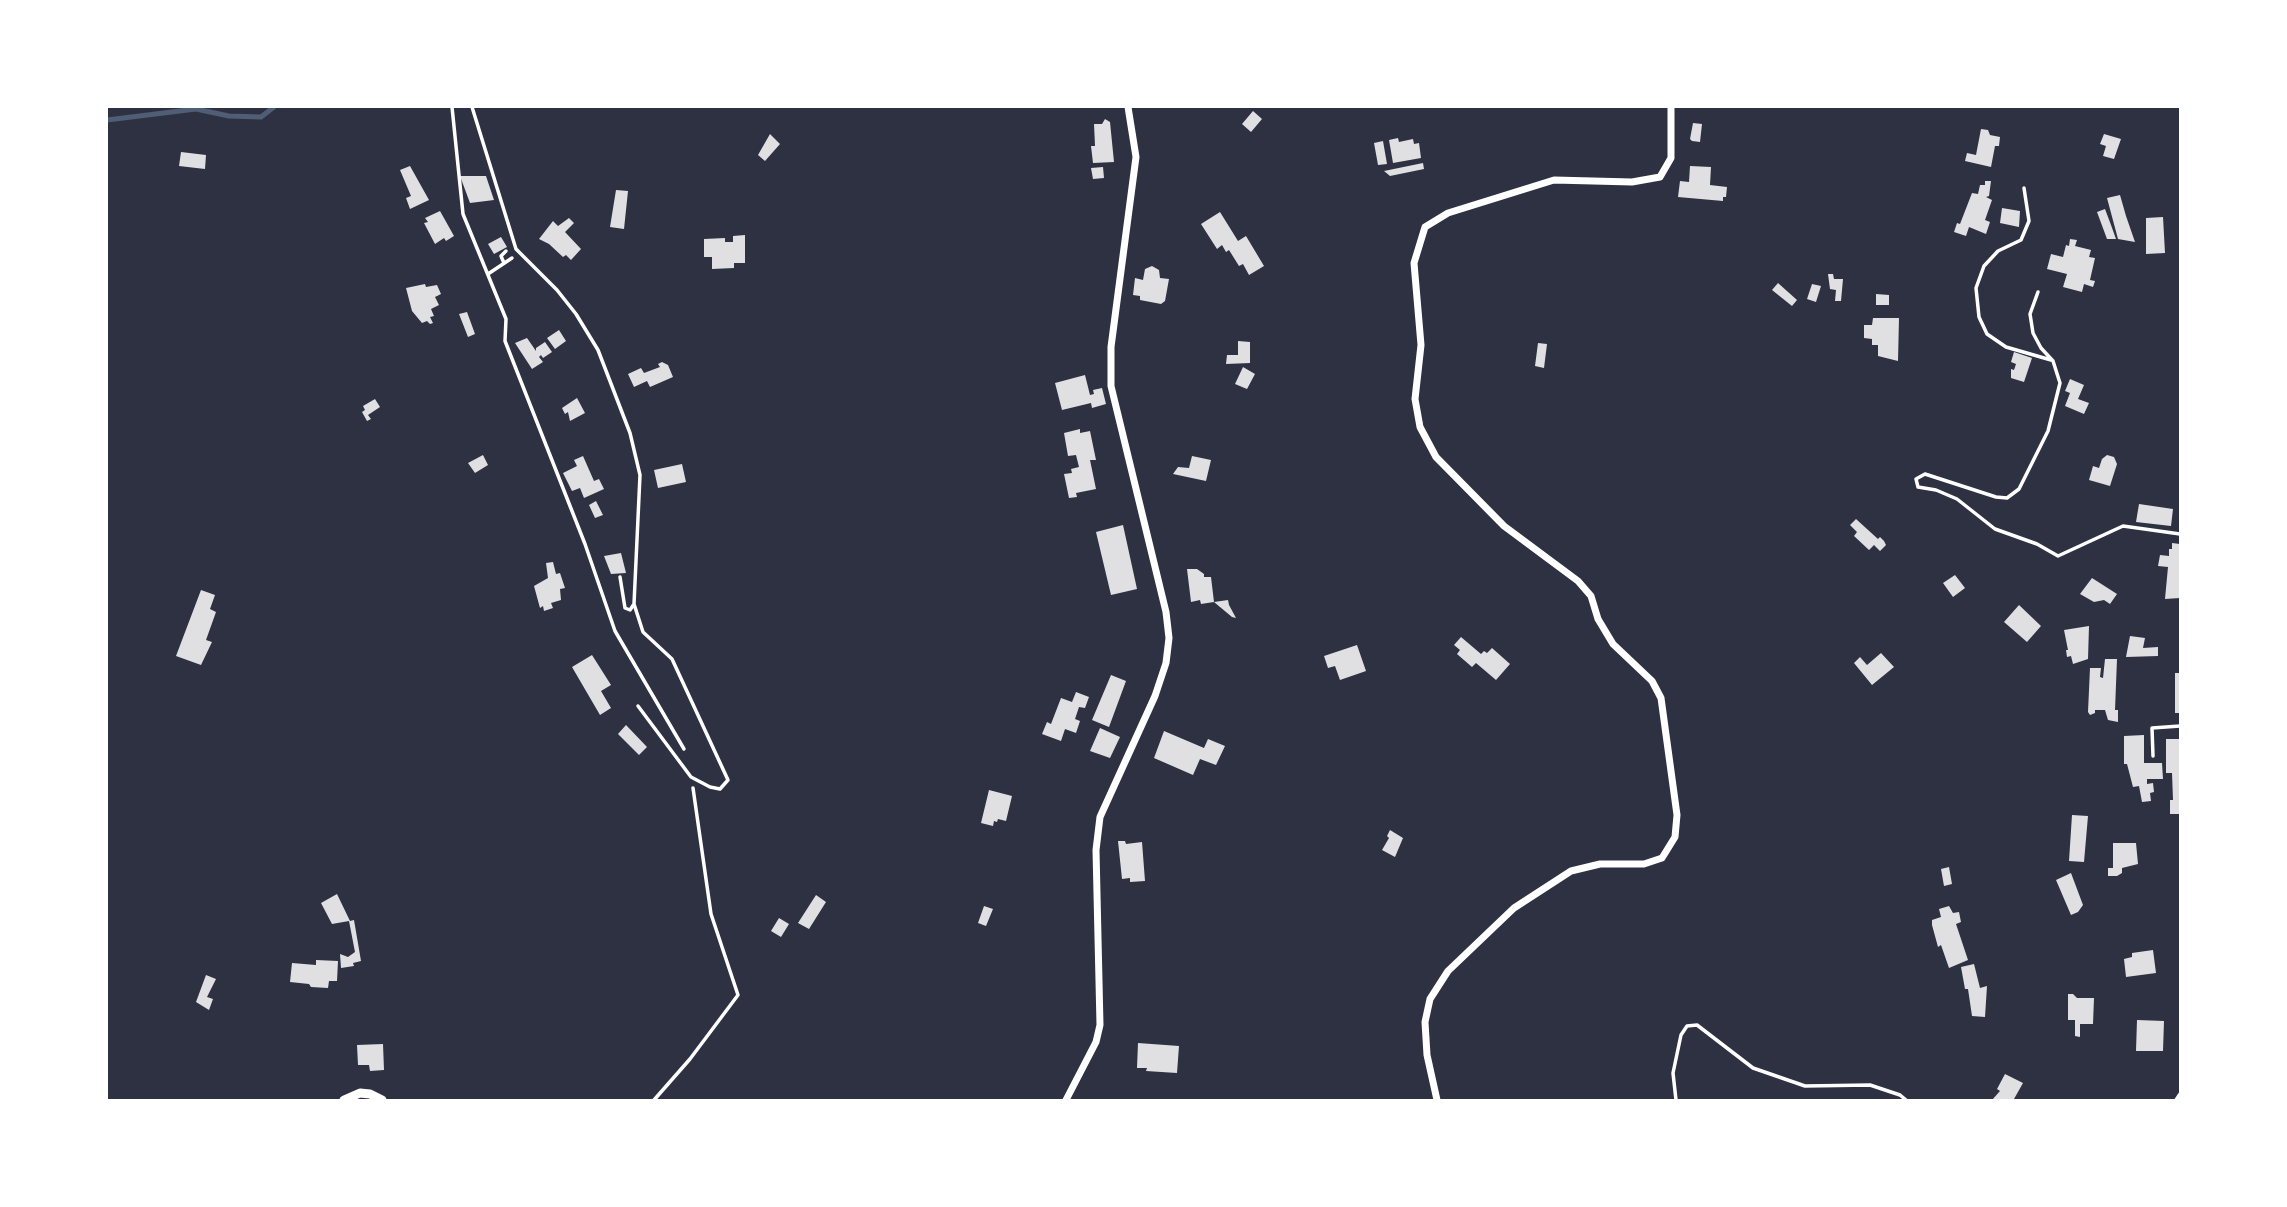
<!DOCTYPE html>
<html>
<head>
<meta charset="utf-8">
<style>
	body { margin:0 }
	#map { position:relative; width:2287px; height:1207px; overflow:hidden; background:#2d3142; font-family:"Source Sans 3",sans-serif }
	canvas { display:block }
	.frame { position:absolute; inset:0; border:108px solid #fff; pointer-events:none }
</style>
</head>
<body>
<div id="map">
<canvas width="2287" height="1207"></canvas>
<div class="frame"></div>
</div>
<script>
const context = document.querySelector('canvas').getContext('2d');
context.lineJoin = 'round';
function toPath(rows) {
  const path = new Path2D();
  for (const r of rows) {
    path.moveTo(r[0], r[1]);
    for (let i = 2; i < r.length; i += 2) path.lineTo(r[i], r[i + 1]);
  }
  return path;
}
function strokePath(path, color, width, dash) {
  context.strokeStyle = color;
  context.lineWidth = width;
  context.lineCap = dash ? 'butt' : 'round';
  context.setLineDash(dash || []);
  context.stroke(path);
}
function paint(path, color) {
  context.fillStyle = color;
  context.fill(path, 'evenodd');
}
const stream = toPath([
	[107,120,196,109,229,116,261,117,274,107]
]);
const building = toPath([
	[1253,111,1262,119,1251,132,1242,124],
	[1105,119,1110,122,1114,162,1093,163,1091,146,1095,146,1094,124,1102,124],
	[1693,123,1702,124,1700,142,1692,141,1690,139],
	[1981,129,1988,130,1990,135,2000,137,1999,146,1995,146,1991,167,1965,161,1967,153,1976,155],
	[770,134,780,144,765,161,758,155],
	[2104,134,2121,139,2114,159,2103,156,2106,146,2100,144],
	[1398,138,1399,142,1413,139,1414,144,1419,143,1421,158,1393,163,1389,140],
	[1383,141,1387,164,1378,165,1374,143],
	[181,152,206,155,205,169,179,166],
	[1423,163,1424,169,1390,176,1384,171],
	[410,166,429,200,410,209,406,198,411,196,400,170],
	[1690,166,1711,167,1710,185,1727,187,1726,197,1723,197,1723,201,1678,197,1680,181,1689,182],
	[1103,167,1104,178,1093,179,1091,168],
	[460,176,486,176,494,200,470,203],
	[1985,181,1991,181,1989,196,1986,197,1992,200,1985,220,1990,222,1986,234,1969,227,1966,236,1954,232,1957,223,1960,224,1972,193,1978,194,1980,185,1985,185],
	[616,190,628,191,624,229,610,227],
	[2120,195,2126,216,2135,242,2118,239,2107,198],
	[2002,208,2020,211,2019,227,2000,223],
	[2105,209,2111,225,2116,239,2107,239,2097,212],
	[440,211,454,236,446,241,444,238,435,244,424,223,428,222,425,218],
	[1220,212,1238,241,1246,236,1264,266,1249,275,1243,264,1239,266,1229,250,1226,252,1222,245,1217,249,1201,224],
	[2163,217,2165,253,2146,254,2146,218],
	[569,218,574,223,565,232,581,249,571,260,566,255,563,257,549,244,539,239,553,221,558,226],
	[745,235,745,263,734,263,734,268,712,269,712,257,704,257,704,239,725,238,725,242,733,242,733,236],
	[501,237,507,247,494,254,488,244],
	[2070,239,2077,240,2075,246,2091,250,2089,257,2095,258,2090,280,2095,281,2093,287,2084,284,2082,292,2063,287,2067,274,2047,269,2051,254,2063,257,2066,245,2069,246],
	[1152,266,1159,270,1160,278,1169,279,1165,301,1161,304,1140,300,1140,296,1133,295,1135,278,1143,280,1145,269],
	[1828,274,1833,274,1834,279,1843,279,1841,301,1835,301,1836,290,1830,289],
	[1778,283,1797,300,1792,306,1772,290],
	[425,284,426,287,437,285,441,294,435,297,439,305,431,309,434,316,430,317,433,323,430,324,427,321,422,323,412,311,406,288],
	[1812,284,1821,286,1816,302,1807,299],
	[1876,294,1889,295,1889,305,1876,305],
	[467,312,475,334,468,337,459,314],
	[1873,318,1899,318,1898,361,1878,356,1878,345,1872,345,1872,339,1864,338,1864,325,1872,325],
	[559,330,566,341,555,349,547,338],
	[527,338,536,351,536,348,545,342,552,352,543,358,541,355,539,357,543,362,532,369,515,343],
	[1238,341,1250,342,1250,363,1226,364,1227,355,1238,355],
	[1538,343,1547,344,1544,368,1535,366],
	[2014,352,2032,358,2024,382,2011,378,2011,369,2014,370,2016,364,2011,362],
	[662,362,668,365,673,377,650,387,647,381,634,387,628,374,641,368,644,373,660,367,658,364],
	[1243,367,1255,374,1247,389,1235,384],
	[1085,375,1090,395,1094,394,1093,390,1102,388,1106,404,1092,408,1091,403,1062,410,1055,383],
	[2070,379,2084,385,2078,399,2089,403,2084,414,2065,406,2070,393,2065,391],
	[577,398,585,413,570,421,568,412,565,414,562,408],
	[375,399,380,407,368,415,371,419,367,421,362,412,365,410,363,406],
	[1080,429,1080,433,1090,431,1096,460,1090,460,1096,489,1076,493,1077,497,1069,498,1064,474,1072,473,1071,469,1079,467,1076,455,1068,456,1064,433],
	[483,455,488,465,475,473,468,463],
	[2107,455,2114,457,2117,464,2110,486,2089,480,2093,466,2099,468,2102,459],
	[583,456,594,481,599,479,604,489,584,498,580,488,572,491,563,473,577,466,574,460],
	[1192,456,1211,460,1206,481,1173,474,1178,467,1189,468],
	[682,464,686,482,658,488,654,470],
	[596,501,603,515,595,518,589,505],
	[2139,504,2173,509,2171,526,2136,522],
	[1856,519,1878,539,1880,537,1884,541,1886,545,1880,551,1874,545,1869,550,1854,536,1857,532,1850,525],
	[1123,525,1137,589,1111,595,1096,532],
	[2172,543,2180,544,2180,598,2165,599,2168,567,2158,566,2160,555,2169,556,2169,549,2172,549],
	[621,553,626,573,611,574,604,556],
	[553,562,556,574,560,573,565,588,560,589,561,600,551,603,553,608,544,611,543,606,540,608,534,586,548,578,546,563],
	[1187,569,1197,569,1204,574,1204,577,1211,577,1214,602,1201,604,1200,600,1191,602],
	[1955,575,1965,588,1953,597,1943,583],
	[2092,578,2117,594,2110,604,2104,600,2094,602,2080,594],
	[201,590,215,595,210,609,216,612,206,640,212,642,201,665,176,656],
	[1228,600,1229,605,1236,618,1232,617,1214,602],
	[2019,605,2041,626,2027,642,2004,622],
	[2089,626,2088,659,2073,664,2071,656,2067,657,2066,650,2068,650,2064,630],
	[2130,636,2145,638,2143,648,2158,647,2158,656,2126,657],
	[1461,637,1481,654,1484,651,1487,653,1492,648,1510,664,1496,680,1476,663,1472,667,1457,654,1460,650,1454,645],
	[1357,645,1366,671,1340,680,1335,666,1328,668,1324,656],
	[1881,653,1894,667,1872,685,1854,663,1860,657,1867,665],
	[592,655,611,685,601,691,611,708,600,715,572,667],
	[2105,659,2117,659,2115,710,2118,710,2118,722,2108,720,2105,710,2095,710,2095,713,2090,715,2088,712,2090,668,2101,668,2100,677,2103,678],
	[2175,673,2180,673,2180,713,2175,713],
	[1111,675,1126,681,1109,727,1092,720],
	[1076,692,1089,697,1085,708,1079,707,1075,719,1080,721,1076,733,1065,729,1061,741,1042,734,1047,722,1051,724,1061,698,1072,702],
	[626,725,647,747,639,755,618,734],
	[1100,728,1120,737,1110,758,1090,751],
	[1164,731,1204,748,1208,739,1225,746,1216,765,1200,759,1193,775,1154,758],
	[2144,735,2144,763,2162,763,2163,779,2147,779,2147,784,2153,783,2154,792,2150,793,2151,801,2142,802,2139,786,2133,787,2127,764,2124,764,2124,736],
	[2166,739,2180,739,2180,814,2170,814,2170,800,2173,800,2172,773,2166,773],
	[989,790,1012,796,1006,821,998,819,997,822,994,821,993,826,981,823],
	[2072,815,2088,816,2084,862,2069,861],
	[1390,830,1403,838,1395,857,1382,850,1389,838,1387,836],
	[1118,841,1125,841,1126,844,1142,842,1145,881,1130,882,1130,878,1122,879],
	[2113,843,2136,843,2138,864,2122,868,2122,873,2117,876,2108,876,2108,868,2113,868],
	[1949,867,1952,884,1944,886,1941,869],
	[2071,873,2083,905,2078,912,2071,915,2056,880],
	[337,894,350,921,354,920,361,961,353,963,354,966,341,968,340,954,348,957,355,952,349,921,332,924,321,903],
	[816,895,826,902,809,929,798,923],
	[984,906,993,909,986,926,978,923],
	[1949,906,1953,913,1959,912,1961,922,1956,924,1968,960,1949,968,1941,945,1938,947,1932,925,1932,920,1941,917,1939,909],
	[779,918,789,924,781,937,771,931],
	[2153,950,2156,973,2126,977,2124,959,2132,957,2132,953],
	[316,960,338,961,337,981,329,981,328,988,311,987,309,984,290,982,292,963,316,965],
	[1974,964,1980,988,1987,986,1985,1017,1972,1016,1968,989,1965,989,1961,967],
	[206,975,216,979,207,997,213,999,209,1010,196,1002],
	[2068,994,2073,994,2077,998,2094,998,2093,1024,2080,1024,2080,1037,2075,1036,2075,1020,2068,1020],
	[2137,1020,2164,1021,2163,1051,2136,1051],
	[1138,1043,1179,1046,1177,1073,1146,1071,1147,1068,1137,1068],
	[383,1044,384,1070,370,1071,369,1065,358,1065,357,1045],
	[2005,1074,2023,1083,2014,1099,1992,1100,2000,1091,1997,1089]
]);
const path = toPath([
	[452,107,463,214,506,319,505,341,585,544,615,631,684,749],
	[504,263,501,256,506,251],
	[488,274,512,258],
	[654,1100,690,1059,738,995,711,914,693,788]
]);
const service = toPath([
	[472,107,516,249,557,290,576,314,598,350,630,433,640,475,634,604,643,632,672,659,728,780,720,789,710,787,691,777,638,706],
	[2024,188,2029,221,2021,240,1998,251,1984,266,1976,288,1979,317,1987,334,2006,347,2051,360],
	[2038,292,2030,314,2033,333,2041,348,2053,361,2060,383,2048,431,2019,489,2007,498,1996,497,1925,474,1916,479,1918,487,1936,490,1957,499,1995,529,2037,544,2058,556,2123,526,2180,534],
	[620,577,625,608,630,610,634,604],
	[2153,756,2152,728,2180,726],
	[1676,1100,1673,1073,1681,1035,1687,1026,1697,1025,1753,1068,1805,1086,1870,1085,1900,1095,1906,1100],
	[2176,1100,2180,1094]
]);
const minor = toPath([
	[1066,1100,1096,1042,1100,1025,1096,850,1100,817,1155,696,1166,663,1169,638,1166,612,1111,386,1111,347,1136,157,1128,107],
	[1437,1100,1427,1055,1425,1022,1430,999,1448,971,1514,908,1571,871,1600,864,1644,864,1662,858,1675,837,1677,815,1661,698,1652,681,1613,644,1598,619,1591,596,1578,581,1504,526,1436,457,1420,427,1415,399,1421,345,1414,263,1425,227,1448,213,1554,180,1632,182,1660,177,1671,158,1671,107]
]);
const tertiary = toPath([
	[344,1100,360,1093,370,1094,382,1100]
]);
strokePath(stream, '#4f5d75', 5);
paint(building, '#e0e0e3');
strokePath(path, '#fff', 3.5);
strokePath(service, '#fff', 3.5);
strokePath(minor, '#fff', 7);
strokePath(tertiary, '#fff', 9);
</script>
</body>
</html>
